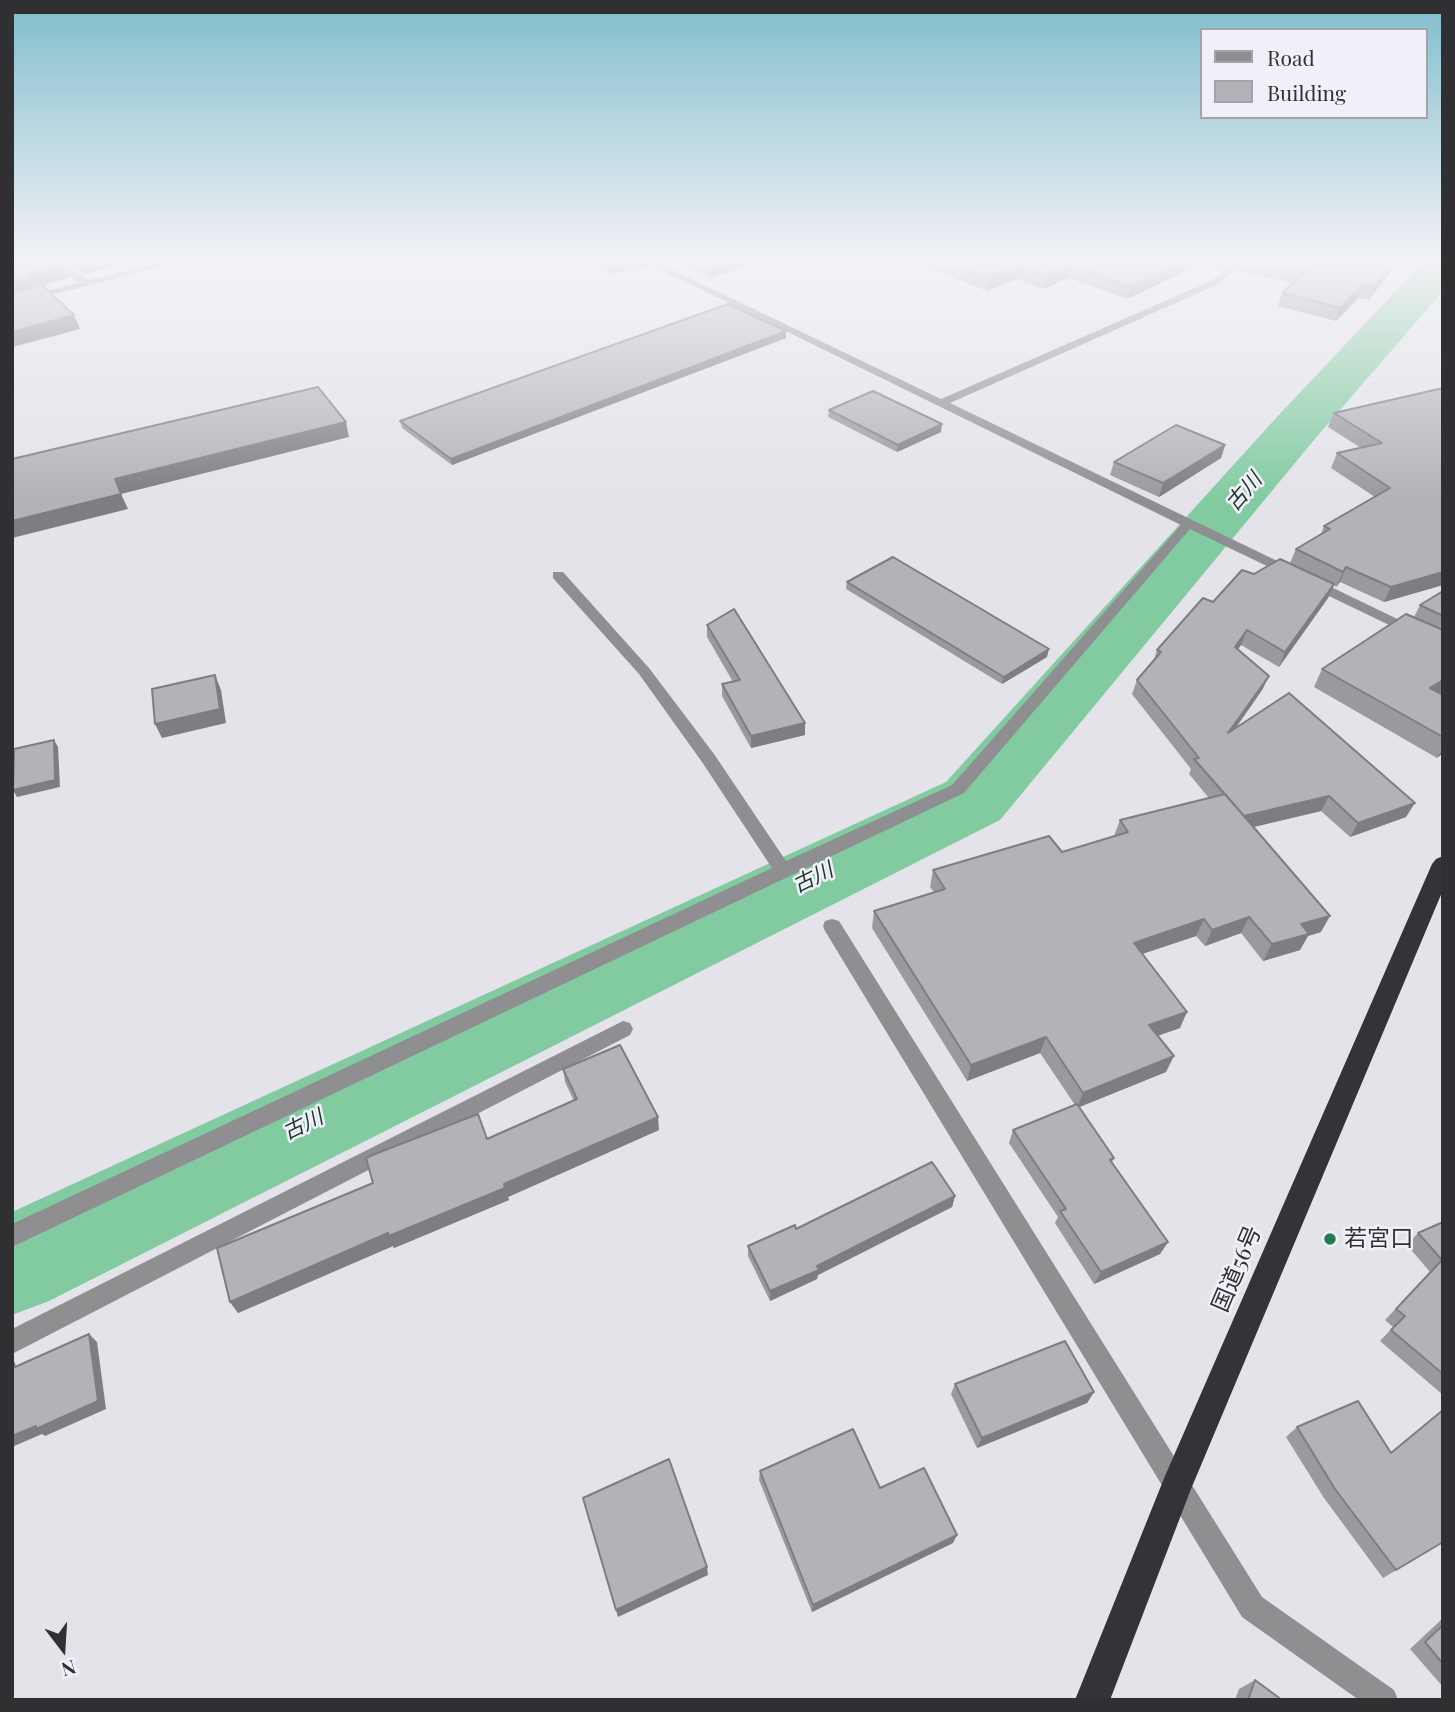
<!DOCTYPE html>
<html>
<head>
<meta charset="utf-8">
<style>
	body { margin:0 }
	#map { position:relative; width:1455px; height:1712px; overflow:hidden; background:#e4e3ea; font-family:"Playfair Display",serif }
	canvas { display:block }
	.frame { position:absolute; inset:0; border:14px solid #302f32; pointer-events:none }
	.legend { position:absolute; left:1200px; top:28px; width:228px; height:91px; box-sizing:border-box; background:#f1f0f8; border:2px solid #a4a3a9; margin:0; padding:9px 12px; list-style:none; font-size:21px; color:#302f32 }
	.legend li { display:flex; align-items:center; gap:14px; height:35px }
	.legend b { width:35px; border:2px solid #a4a3a9 }
	.north { position:absolute; left:28px; top:1614px; width:70px; height:70px; -webkit-text-stroke:5px #f1f0f8; paint-order:stroke; rotate:163deg; font-size:19px; font-weight:700; line-height:28px; text-align:center; color:#302f32 }
	.north::after { content:''; display:block; margin:auto; width:24px; height:32px; background:#302f32; clip-path:polygon(50% 0,100% 100%,50% 72%,0 100%) }
</style>
</head>
<body>
<div id="map">
<canvas width="1455" height="1712"></canvas>
<div class="frame"></div>
<ul class="legend">
<li><b style="height:9px;background:#8f8f92"></b>Road</li>
<li><b style="height:19px;background:#b2b2b9"></b>Building</li>
</ul>
<div class="north">N</div>
</div>
<script>
const context = document.querySelector('canvas').getContext('2d');
context.lineJoin = 'round';
function toPath(rows) {
  const path = new Path2D();
  for (const r of rows) {
    path.moveTo(r[0], r[1]);
    for (let i = 2; i < r.length; i += 2) path.lineTo(r[i], r[i + 1]);
  }
  return path;
}
function paint(path, color) {
  context.fillStyle = color;
  context.fill(path, 'evenodd');
}
function strokePath(path, color, width, dash) {
  context.strokeStyle = color;
  context.lineWidth = width;
  context.lineCap = dash ? 'butt' : 'round';
  context.setLineDash(dash || []);
  context.stroke(path);
}
function write(font, color, halo, rows, align = 'center') {
  context.font = font + ' "Playfair Display","Noto Sans JP",serif';
  context.lineWidth = 5;
  context.setLineDash([]);
  context.textBaseline = 'middle';
  context.strokeStyle = halo;
  context.fillStyle = color;
  for (const [text, x, y, turn = 0] of rows) {
    context.save();
    context.translate(x, y);
    context.rotate((+turn || 0) * Math.PI / 180);
    context.textAlign = isNaN(turn) ? turn : align;
    if (halo) context.strokeText(text, 0, 0);
    context.fillText(text, 0, 0);
    context.restore();
  }
}
const river = toPath([
	[1426,259,1443,259,1443,291,1314,440,1000,820,49,1301,12,1315,12,1212,946,782,1276,418,1426,259]
]);
const minor = toPath([
	[178,259,192,259,12,305,12,299,79,283,61,269,61,265,67,265,88,280,178,259],
	[639,259,650,259,941,399,1213,280,1237,259,1246,259,1219,284,950,403,1443,641,1443,651,1190,529,964,793,12,1247,12,1224,772,868,702,762,639,674,553,578,553,572,563,572,649,668,714,754,786,861,952,785,1181,525,639,259],
	[832,919,839,921,1262,1597,1394,1690,1398,1700,1359,1700,1242,1617,825,931,823,926,825,921,832,919],
	[623,1021,630,1023,633,1029,630,1035,12,1354,12,1329,623,1021]
]);
const highway = toPath([
	[1443,856,1443,890,1191,1489,1110,1700,1075,1700,1165,1476,1432,864,1436,859,1443,856]
]);
const wall = toPath([
	[12,259,120,259,122,264,84,274,69,263,61,262,64,265,69,278,42,286,80,329,12,347],
	[578,259,647,259,648,266,631,272,626,270,613,274],
	[655,259,768,259,711,278,668,259,661,261],
	[906,259,1234,259,1223,268,1202,263,1127,299,1068,278,1043,289,1017,279,987,291],
	[1241,259,1400,259,1369,300,1358,298,1336,321,1278,306,1282,293,1294,283,1237,271],
	[786,331,786,338,452,465,402,428,400,421],
	[1443,388,1443,585,1384,602,1340,582,1336,587,1334,585,1328,598,1279,667,1241,645,1238,649,1269,676,1262,690,1236,728,1406,817,1350,837,1321,811,1253,827,1321,932,1308,936,1300,950,1263,961,1241,933,1205,946,1196,936,1142,954,1180,1028,1157,1036,1166,1072,1079,1107,1114,1158,1112,1162,1168,1242,1160,1254,1094,1284,1055,1223,1058,1217,1009,1143,1013,1130,1075,1105,1040,1053,967,1081,872,928,874,911,934,892,930,887,933,870,1062,852,1114,836,1120,820,1209,798,1189,774,1191,769,1132,694,1137,680,1154,660,1157,650,1213,602,1254,574,1290,563,1296,549,1321,534,1324,526,1375,497,1331,468,1337,453,1361,448,1328,427,1334,413],
	[829,410,941,432,897,452,828,417],
	[1225,445,1221,458,1159,497,1110,475,1114,462],
	[847,582,1047,657,1002,684,846,589],
	[1443,591,1443,691,1439,693,1443,695,1443,753,1437,758,1314,687,1322,669,1414,617,1420,605],
	[707,625,805,723,805,735,751,748,722,696,722,684,733,682,707,637],
	[563,1069,659,1130,508,1197,509,1200,394,1248,393,1246,238,1313,230,1302,373,1183,487,1139,574,1101,565,1082],
	[955,1196,952,1207,818,1275,817,1279,770,1301,748,1256,748,1246,796,1229],
	[1443,1222,1443,1395,1380,1341,1393,1327,1385,1320,1430,1272,1407,1245,1418,1233],
	[955,1384,1094,1392,1087,1403,977,1448,951,1394],
	[1297,1427,1390,1453,1443,1542,1383,1578,1324,1498,1286,1437],
	[760,1471,880,1488,953,1543,812,1612,759,1480],
	[1443,1618,1443,1687,1410,1649],
	[1255,1680,1282,1700,1235,1700,1239,1689]
]);
const shadedWall = toPath([
	[54,259,59,259,61,262,58,265,64,265,69,278,37,287,12,298,12,283,30,274],
	[89,259,120,259,122,264,84,274,79,261],
	[623,259,626,259,626,270,613,274,612,262],
	[633,259,647,259,648,266,631,272,630,260],
	[732,259,768,259,711,278,711,266],
	[1188,259,1203,259,1202,263,1127,299,1130,287],
	[1226,259,1234,259,1223,268],
	[1396,259,1400,259,1369,300,1374,287],
	[1019,266,1017,279,987,291,988,278],
	[1071,266,1068,278,1043,289,1045,276],
	[1363,285,1358,298,1336,321,1340,308],
	[74,315,80,329,12,347,12,332],
	[786,331,786,338,452,465,451,459],
	[346,422,349,437,121,494,115,479],
	[942,424,941,432,897,452,898,445],
	[1225,445,1221,458,1159,497,1163,483],
	[121,494,128,509,12,538,12,521],
	[1346,567,1340,582,1336,587,1343,572],
	[1443,572,1443,585,1384,602,1391,587],
	[1334,584,1328,598,1279,667,1285,652],
	[1247,630,1241,645,1229,661,1235,647],
	[1049,649,1047,657,1002,684,1004,677],
	[215,675,221,690,226,723,162,738,155,724],
	[1269,676,1262,690,1222,747,1228,733],
	[1443,680,1443,691,1420,706,1430,688],
	[805,723,805,735,751,748,751,736],
	[54,740,58,747,60,787,17,797,13,790],
	[1443,748,1443,753,1437,758],
	[1329,796,1321,811,1237,831,1243,817],
	[1415,803,1406,817,1350,837,1358,823],
	[1330,916,1321,932,1308,936,1300,950,1263,961,1272,944,1301,924],
	[1249,917,1241,933,1205,946,1212,930],
	[1204,919,1196,936,1127,959,1134,943],
	[1187,1012,1180,1028,1142,1041,1149,1025],
	[1046,1037,1040,1053,967,1081,971,1065],
	[1174,1056,1166,1072,1077,1108,1083,1093],
	[658,1117,659,1130,508,1197,509,1200,394,1248,393,1246,238,1313,230,1302],
	[955,1196,952,1207,818,1275,817,1279,770,1301,770,1291,817,1266],
	[1168,1242,1160,1254,1094,1284,1101,1272],
	[89,1334,97,1342,106,1409,45,1436,42,1434,12,1447,12,1436,36,1426],
	[1094,1392,1087,1403,977,1448,982,1438],
	[957,1535,953,1543,812,1612,813,1605],
	[707,1567,708,1575,618,1617,616,1610]
]);
const building = toPath([
	[12,259,55,259,64,265,30,274,33,277,12,283,12,259],
	[76,259,89,259,79,261,76,259],
	[605,259,623,259,612,262,605,259],
	[695,259,732,259,711,266,695,259],
	[938,259,1188,259,1130,287,1071,266,1045,276,1019,266,988,278,938,259],
	[1242,259,1396,259,1374,287,1363,285,1340,308,1282,293,1306,272,1242,259],
	[42,285,74,315,12,332,12,293,42,285],
	[728,304,786,331,451,459,400,421,728,304],
	[318,387,346,422,115,479,121,494,12,521,12,459,318,387],
	[1443,388,1443,572,1391,587,1346,567,1343,572,1296,549,1330,529,1324,526,1390,488,1337,453,1382,443,1334,413,1443,388],
	[873,391,942,424,898,445,829,410,873,391],
	[1176,425,1225,445,1163,483,1114,462,1176,425],
	[893,557,1049,649,1004,677,847,582,893,557],
	[1280,559,1334,584,1285,652,1247,630,1235,647,1269,676,1228,733,1289,693,1415,803,1358,823,1329,796,1244,816,1194,759,1199,758,1137,680,1161,652,1157,650,1203,598,1213,602,1242,570,1254,574,1280,559],
	[1443,591,1443,616,1420,605,1443,591],
	[734,609,805,723,751,736,722,684,740,680,707,625,734,609],
	[1406,614,1443,630,1443,680,1430,688,1443,695,1443,737,1322,669,1406,614],
	[215,675,220,709,155,724,152,689,215,675],
	[54,740,55,780,13,790,14,749,54,740],
	[1225,794,1330,916,1301,924,1309,934,1272,944,1249,917,1212,930,1204,919,1134,943,1187,1012,1149,1025,1174,1056,1083,1093,1046,1037,971,1065,874,911,945,889,933,870,1049,836,1062,852,1128,832,1120,820,1225,794],
	[620,1045,658,1117,504,1184,505,1188,389,1236,388,1233,230,1302,217,1248,373,1183,366,1158,375,1154,478,1114,487,1139,577,1099,563,1069,620,1045],
	[1077,1104,1114,1158,1110,1160,1168,1242,1101,1272,1060,1211,1066,1209,1013,1130,1077,1104],
	[932,1162,955,1196,817,1266,819,1270,770,1291,748,1246,795,1225,796,1229,932,1162],
	[1443,1222,1443,1374,1391,1330,1405,1316,1396,1309,1442,1260,1418,1233,1443,1222],
	[89,1334,98,1401,36,1429,36,1426,12,1436,12,1364,14,1363,15,1367,89,1334],
	[1065,1341,1094,1392,982,1438,955,1384,1065,1341],
	[1358,1401,1391,1453,1443,1410,1443,1542,1396,1570,1335,1489,1297,1427,1358,1401],
	[853,1429,880,1488,924,1468,957,1535,813,1605,760,1471,853,1429],
	[669,1459,707,1567,616,1610,583,1498,669,1459],
	[1443,1625,1443,1664,1425,1642,1443,1625],
	[1255,1680,1282,1700,1248,1700,1255,1680]
]);
const markers = [
	[1330,1239,7,"#217c51"]
];
const waterNames = [
	["古川",1244,492,-49],
	["古川",813,878,-26],
	["古川",303,1125,-26]
];
const nearPoinames = [
	["若宮口",1344,1239]
];
const nearStreetnames = [
	["国道56号",1237,1269,-67]
];
paint(river, '#82cba1');
paint(minor, '#8f8f92');
paint(highway, '#333339');
paint(wall, '#99999f');
paint(shadedWall, '#7d7d82');
paint(building, '#b2b2b9');
strokePath(building, '#7d7d82', 2);
const sky = context.createLinearGradient(0, 0, 0, 498);
sky.addColorStop(0, '#7fbdcc');
sky.addColorStop(0.52, '#f3f2f6');
sky.addColorStop(1, '#f3f2f600');
context.fillStyle = sky;
context.fillRect(0, 0, 1455, 498);
for (const [x, y, r, color] of markers) {
  const dot = new Path2D();
  dot.arc(x, y, r, 0, 2 * Math.PI);
  context.fillStyle = color;
  context.fill(dot);
  strokePath(dot, '#f1f0f8', 2.5);
}
write('italic 21px', '#173827', '#f1f0f8', waterNames);
write('23px', '#302f32', '#f1f0f8', nearPoinames, 'left');
write('23px', '#302f32', '#f1f0f8', nearStreetnames);
</script>
</body>
</html>
